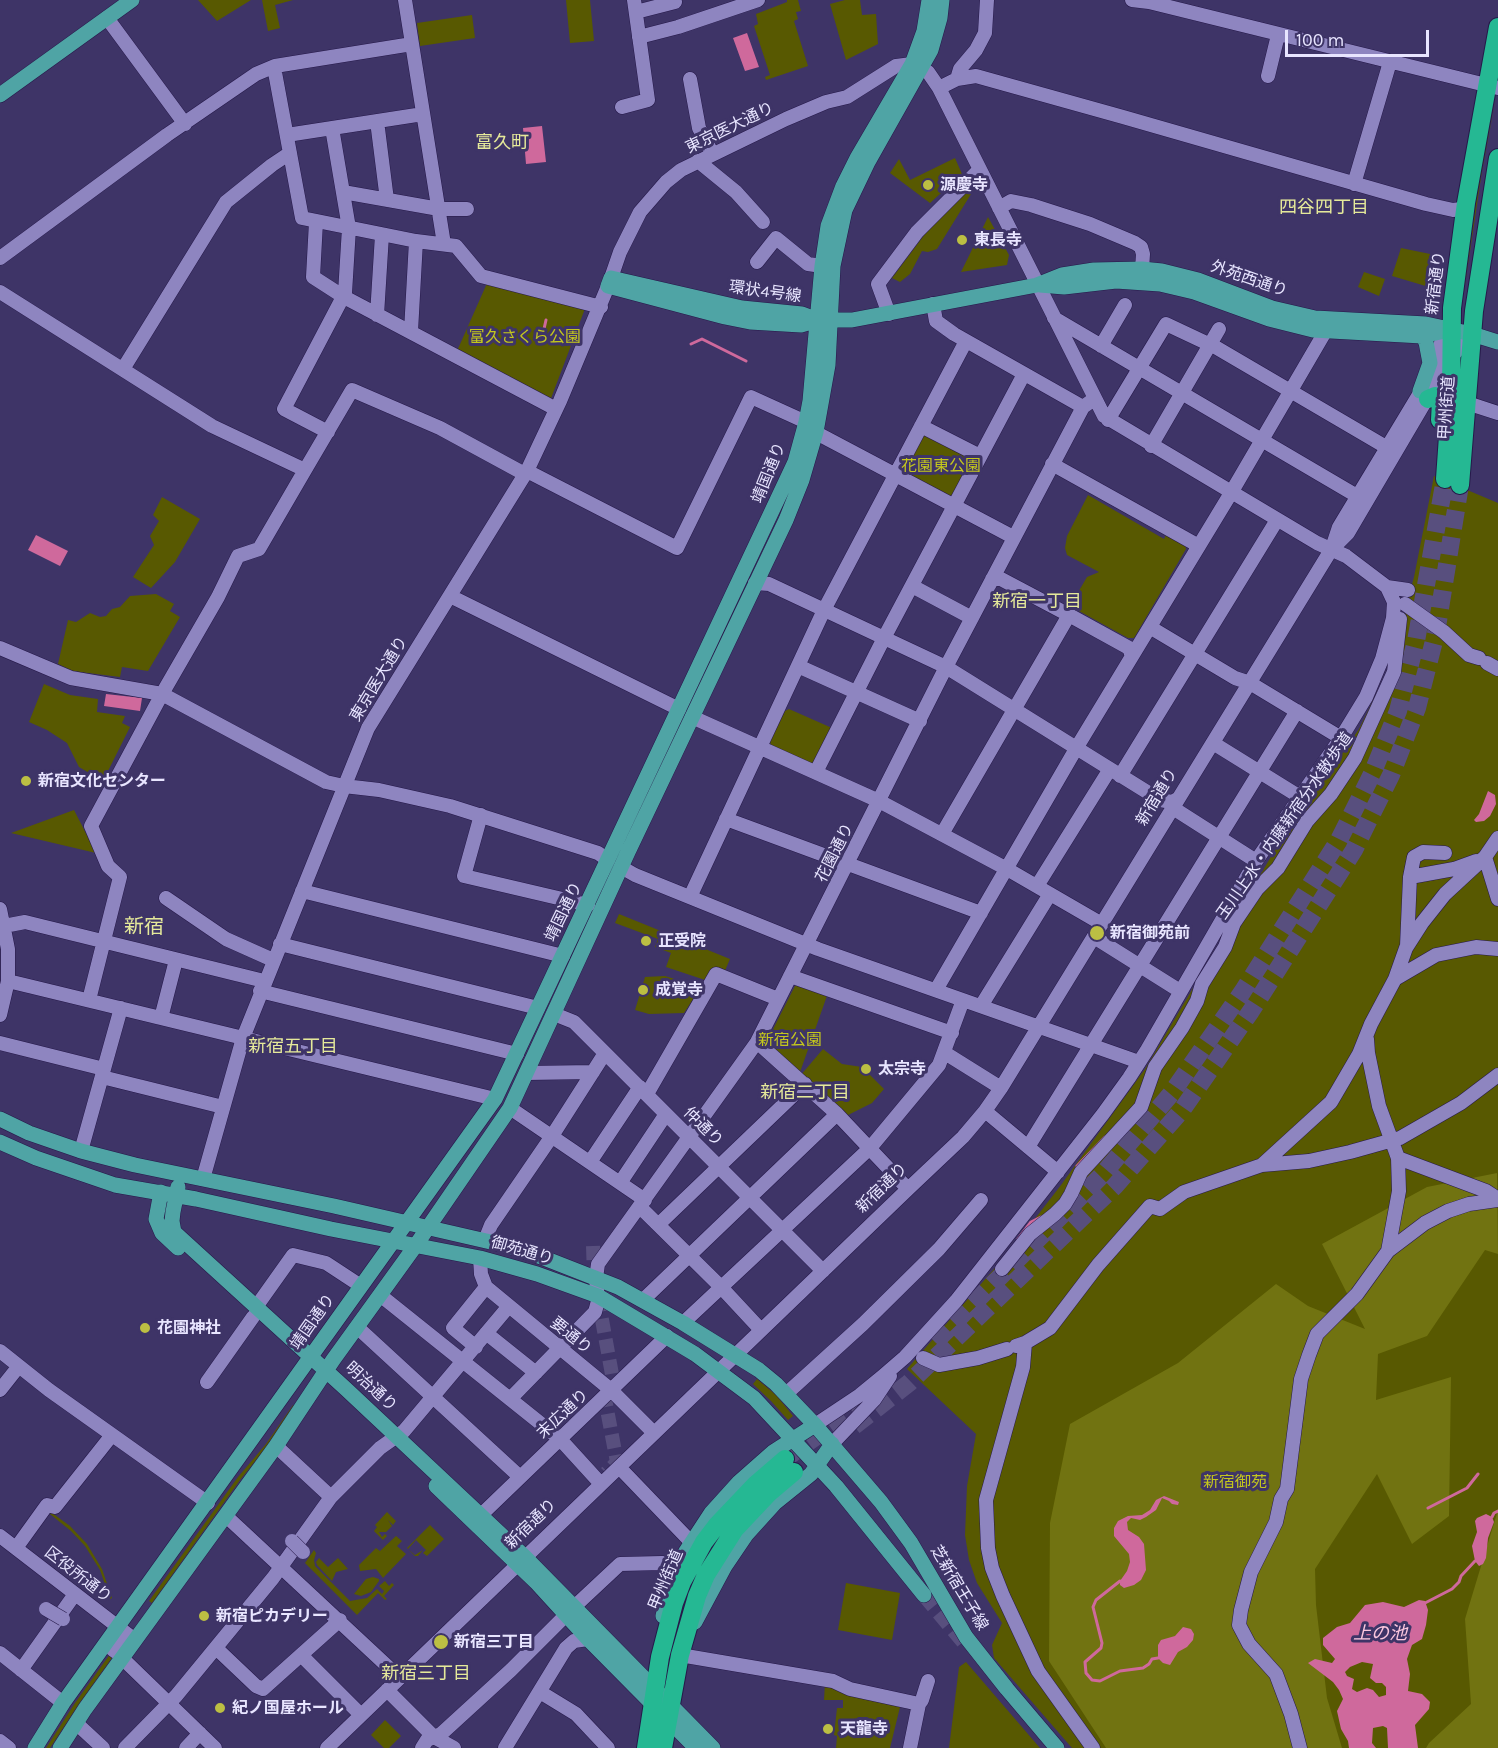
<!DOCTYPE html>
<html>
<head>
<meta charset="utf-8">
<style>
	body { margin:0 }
	#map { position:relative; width:1498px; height:1748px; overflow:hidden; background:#3e3467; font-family:Karla,sans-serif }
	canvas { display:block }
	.scale { position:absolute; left:1285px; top:30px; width:144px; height:27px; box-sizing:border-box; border:3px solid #e8e5ff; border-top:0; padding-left:8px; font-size:18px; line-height:21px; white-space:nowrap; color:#e8e5ff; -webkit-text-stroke:4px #3e3467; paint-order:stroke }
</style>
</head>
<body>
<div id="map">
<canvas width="1498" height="1748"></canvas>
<div class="scale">100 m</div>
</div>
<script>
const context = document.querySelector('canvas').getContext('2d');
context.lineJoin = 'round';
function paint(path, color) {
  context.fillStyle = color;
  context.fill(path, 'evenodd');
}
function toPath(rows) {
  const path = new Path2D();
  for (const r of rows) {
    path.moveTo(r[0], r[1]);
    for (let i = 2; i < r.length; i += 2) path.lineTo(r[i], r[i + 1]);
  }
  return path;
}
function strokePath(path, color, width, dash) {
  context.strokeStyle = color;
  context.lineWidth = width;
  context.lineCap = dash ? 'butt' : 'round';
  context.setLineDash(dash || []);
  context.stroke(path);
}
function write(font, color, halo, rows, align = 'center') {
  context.font = font + ' Karla,"Noto Sans JP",sans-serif';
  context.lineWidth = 6;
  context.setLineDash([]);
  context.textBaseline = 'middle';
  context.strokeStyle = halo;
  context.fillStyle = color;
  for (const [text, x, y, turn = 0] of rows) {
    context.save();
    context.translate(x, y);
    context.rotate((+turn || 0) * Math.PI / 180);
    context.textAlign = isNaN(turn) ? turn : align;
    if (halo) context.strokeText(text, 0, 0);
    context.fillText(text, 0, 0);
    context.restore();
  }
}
const green = toPath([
	[198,0,251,0,217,21],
	[262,0,293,0,275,5,280,28,268,31],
	[566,0,590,0,594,41,570,43],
	[787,0,798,0,801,11,796,12,798,19,794,21,808,66,766,80,765,77,770,75,754,26,758,24,756,14,787,2],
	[845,0,860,0,862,15,876,14,878,44,846,60,830,4],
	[472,15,475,38,420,46,417,23],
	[1496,97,1482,171,1462,305,1478,187],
	[955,158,962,174,930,203,890,173,899,159,910,180],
	[973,184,976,186,937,249,928,252,922,251,910,274,900,282,892,278,934,222],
	[988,217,1009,255,1007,265,961,272],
	[1401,248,1435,255,1429,287,1392,276],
	[1364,272,1385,279,1379,296,1358,287],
	[488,281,586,306,550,401,457,351],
	[923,435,972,457,956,496,950,497,909,474,906,468],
	[1434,476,1498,503,1498,1748,1072,1748,994,1658,992,1645,1002,1623,977,1583,969,1560,965,1535,967,1486,976,1434,907,1369,1014,1246,1061,1185,1145,1069,1272,855,1359,729,1386,674,1393,655,1414,577],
	[1088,495,1164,539,1166,535,1185,545,1186,549,1134,638,1128,638,1070,606,1087,577,1099,572,1067,555,1065,548,1067,536],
	[162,497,200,519,175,562,151,588,133,577,154,545,150,536,159,521,153,515],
	[156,594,174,604,170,611,180,617,148,671,122,667,120,677,73,671,58,664,68,620,76,622,90,613,100,617,106,616,112,609,120,607,130,596],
	[44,684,70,695,98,699,97,712,125,716,122,723,130,727,103,781,79,767,67,743,47,730,29,722],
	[789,709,832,728,817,765,810,766,772,748,770,742,785,711],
	[74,810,96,853,11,833],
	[619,914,730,959,724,973,708,981,666,967,671,953,655,947,658,939,615,923],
	[665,976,701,987,684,1013,649,1014,635,1010,645,977],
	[799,983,828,993,799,1075,765,1045,795,986],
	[823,1049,842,1064,862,1067,884,1089,872,1103,846,1116,800,1076],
	[757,1379,776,1395,793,1416,788,1420,771,1401,753,1384],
	[293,1405,295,1406,268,1445,240,1480,152,1603,149,1601,238,1477,266,1444],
	[45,1510,48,1510,70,1526,87,1544,102,1569,112,1598,110,1599,100,1570,85,1546,71,1531],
	[387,1512,396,1521,393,1525,388,1520,392,1526,386,1532,379,1532,382,1537,385,1534,387,1536,383,1540,374,1531,377,1527,375,1525],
	[430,1525,444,1539,427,1556,423,1553,426,1550,416,1540,408,1549,415,1555,423,1550,418,1556,415,1556,407,1548],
	[396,1536,402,1541,397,1546,406,1554,383,1578,376,1569,360,1571,359,1565,376,1548,380,1551],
	[314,1550,316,1553,314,1560,315,1566,350,1601,367,1598,377,1589,382,1594,384,1591,379,1586,385,1581,389,1586,392,1583,394,1585,384,1596,387,1599,385,1600,378,1593,357,1615,305,1563],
	[319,1558,328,1567,338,1558,348,1569,336,1572,332,1581,317,1565,316,1562],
	[373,1577,379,1579,379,1581,371,1592,361,1596,354,1594,366,1579],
	[846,1583,900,1593,892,1640,838,1630],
	[113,1650,116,1652,78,1705,50,1748,46,1748,75,1703],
	[966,1662,1040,1748,949,1748,959,1667],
	[825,1683,901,1703,890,1748,836,1748,837,1736,834,1735,837,1708,843,1708,843,1700,824,1700],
	[385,1720,401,1736,389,1748,384,1748,371,1735]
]);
const forest = toPath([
	[1497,1173,1498,1254,1485,1250,1427,1336,1378,1354,1376,1400,1451,1377,1449,1516,1412,1544,1377,1474,1315,1569,1316,1605,1327,1698,1342,1748,1106,1748,1049,1661,1050,1523,1070,1424,1178,1363,1276,1284,1308,1306,1365,1329,1322,1244,1427,1187],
	[1498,1510,1498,1748,1426,1748,1429,1743,1471,1704,1465,1619]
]);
const water = toPath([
	[747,33,759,67,745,71,733,38],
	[542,126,546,162,526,164,523,128],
	[36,535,68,551,60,566,28,550],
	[106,694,142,698,140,711,104,706],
	[1488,791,1495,795,1496,804,1490,816,1484,821,1476,822,1474,820,1479,814],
	[1164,1496,1179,1502,1178,1505,1172,1504,1169,1501,1162,1498,1156,1510,1146,1517,1140,1520,1131,1518,1127,1522,1128,1530,1139,1537,1144,1544,1146,1570,1141,1580,1134,1585,1124,1588,1120,1585,1120,1581,1127,1571,1130,1562,1129,1554,1114,1536,1114,1528,1118,1521,1128,1516,1142,1515,1150,1510,1156,1500],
	[1486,1514,1492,1517,1494,1522,1488,1538,1486,1558,1483,1564,1479,1566,1475,1561,1472,1546,1477,1532,1475,1521,1477,1518],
	[1419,1600,1425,1601,1428,1610,1426,1625,1422,1639,1412,1645,1407,1659,1410,1674,1408,1691,1422,1694,1430,1702,1429,1709,1415,1725,1418,1748,1388,1748,1387,1728,1383,1726,1373,1728,1372,1743,1376,1748,1349,1748,1348,1741,1341,1729,1337,1711,1343,1699,1339,1690,1333,1682,1308,1663,1315,1659,1332,1663,1335,1659,1323,1645,1323,1638,1337,1627,1350,1623,1365,1605,1383,1602,1404,1607],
	[1362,1662,1373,1664,1370,1678,1376,1683,1382,1683,1386,1687,1386,1695,1379,1697,1373,1690,1367,1688,1357,1692,1352,1689,1354,1679,1347,1676,1345,1672,1350,1667],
	[1183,1627,1191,1629,1194,1634,1193,1640,1187,1647,1178,1652,1170,1665,1163,1663,1158,1658,1158,1645,1161,1640,1175,1636]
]);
const stream = toPath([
	[544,329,546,320],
	[691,344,702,339,746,361],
	[1077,1166,1105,1137],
	[1018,1239,1031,1222,1041,1217],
	[1428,1508,1467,1488,1478,1474],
	[1492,1517,1494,1513,1498,1511],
	[1120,1581,1096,1600,1093,1607,1102,1643,1101,1648,1085,1662,1086,1673,1092,1680,1100,1681,1120,1671,1143,1668,1149,1664,1152,1659,1158,1658],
	[1425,1603,1452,1589,1459,1582,1461,1576,1475,1561]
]);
const minorTunnel = toPath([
	[593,1246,594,1276],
	[598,1298,616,1396,605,1399,617,1462,606,1473]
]);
const majorTunnel = toPath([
	[924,1595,966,1645]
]);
const highwayTunnel = toPath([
	[935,1342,1102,1175,1171,1094,1243,991,1339,840,1372,774,1398,711,1416,641,1445,479],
	[854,1426,909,1383,1115,1186,1182,1110,1251,1011,1354,850,1391,775,1417,708,1436,633,1460,485],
	[786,1458,881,1390]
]);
const minor = toPath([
	[405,0,444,244],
	[1132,0,1149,2,1498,88],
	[636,12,675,2],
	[107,18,185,124],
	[639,37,678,27,758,0],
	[274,67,302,218,416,241,456,246,481,276,601,307],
	[1268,76,1278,35],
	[690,79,699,128,712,153],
	[957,79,960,69,976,50,985,33,987,0],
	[939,88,957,79,976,76,1123,117,1426,204,1453,210,1461,209,1466,203],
	[622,107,648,100,634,0],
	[377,121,387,200],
	[287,135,423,114],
	[698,161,736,192,763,222],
	[1354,184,1390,62],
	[343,192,439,209,467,209],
	[999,208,1011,201,1031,205,1090,224,1135,243,1141,247,1143,254,1142,269],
	[316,222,313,277,344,297,556,409],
	[0,258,167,135,256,74,275,66,412,44],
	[757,262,776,238,808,264,822,266],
	[611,278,620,252,640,212,666,182,681,170,786,119,826,102,847,97,896,66,912,64,928,72,939,88,1104,416,1317,543,1346,556,1387,587,1394,602,1393,618,1382,659,1366,697,1341,738,1256,861,1147,1050,1129,1078,1103,1114,956,1301,905,1357,883,1376,860,1395,815,1425],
	[0,292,212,426,305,470,352,390,440,428,521,472,527,471,677,548,751,397,806,422],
	[933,304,936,321,954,334,1083,407,1090,402],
	[889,314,878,284,917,232,979,170],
	[377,315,382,235],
	[1054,318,1357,496],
	[411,331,416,241],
	[1101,346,1125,305],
	[123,369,226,202,272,165,290,153],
	[1467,403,1498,413],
	[1108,420,1166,324,1217,348,1386,447],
	[921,426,980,456],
	[807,428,1013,537],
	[328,432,284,409,345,293,349,228,332,128],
	[1151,446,1219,329],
	[1052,464,1199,546],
	[1332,548,1339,527,1432,373,1437,362,1441,343,1451,329],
	[992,579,1001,579,1069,615,1129,648,1132,656],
	[755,583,769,584,946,667,1160,800,1172,802,1179,798],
	[912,586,972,618],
	[1387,587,1408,590],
	[450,596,679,709],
	[1405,604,1444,632,1469,655,1479,658],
	[1152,623,1153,629,1235,678,1250,683,1341,738],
	[0,648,71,678,162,694,326,782,344,786,379,790,450,806,598,853,608,860],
	[1487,663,1498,669],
	[798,666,920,721],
	[692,717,879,801,1007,869,1102,924],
	[1213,743,1300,797],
	[816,772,884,638,1024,374],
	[1120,776,1277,520],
	[1173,808,1256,861],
	[481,815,464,876,588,905],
	[726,819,981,913],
	[942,834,1069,615],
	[1485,857,1498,899],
	[621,867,635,875,818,949,1139,1062],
	[1410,877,1454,869,1476,861],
	[1037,886,1110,769],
	[302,891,563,956],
	[690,897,824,610,966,341],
	[166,898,226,939,273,960],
	[0,909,8,949,8,981,0,1015],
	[4,926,25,922,264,981],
	[1094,937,1180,991],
	[280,944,538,1008],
	[1407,946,1410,877,1414,857,1423,852,1445,853],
	[790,976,952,1033],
	[1395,979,1436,955,1476,947,1498,949],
	[8,981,495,1099],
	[936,990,1077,747,1231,493,1325,332],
	[260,991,517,1054],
	[89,1000,120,877,108,866,91,826,162,694,218,597,238,556,259,549,305,470],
	[981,1006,1050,894],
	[554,1014,574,1022,823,1271],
	[161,1018,176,960],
	[1367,1039,1368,1053,1379,1106,1398,1158,1399,1191,1388,1251],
	[757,1042,837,1114,908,1189],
	[0,1043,104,1069],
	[945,1053,1001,1088],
	[526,1073,593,1072],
	[102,1077,223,1107],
	[647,1094,716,974,778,999],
	[510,1108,645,1200],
	[985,1111,1058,1172],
	[1028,1147,1297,711],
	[81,1151,121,1008],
	[1398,1158,1486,1191,1498,1199],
	[590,1162,640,1087],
	[1262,1165,1309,1161,1350,1152,1400,1138,1461,1103,1498,1075],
	[203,1179,243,1038,368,728,527,471,560,401,608,286],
	[620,1183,666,1114],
	[640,1207,721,1287,761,1330],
	[659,1224,805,1084],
	[485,1240,491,1225,552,1136,605,1053],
	[480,1258,481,1274,486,1287,611,1390,654,1433],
	[1002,1269,1030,1234,1055,1214,1065,1204,1071,1194,1081,1172,1141,1107,1155,1067,1182,1028,1197,1001,1202,984,1225,947,1234,923,1257,889,1278,868,1307,821,1331,794,1355,758,1394,672,1400,619],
	[380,1295,560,1439,601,1484],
	[643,1300,837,1114],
	[256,1307,293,1255,326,1263,361,1286],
	[683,1323,870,1148,939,1065,963,1000],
	[357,1327,520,1477],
	[486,1333,536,1373],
	[1025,1343,1023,1367,986,1500,988,1548,992,1568,1003,1596,1038,1671,1093,1748],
	[1016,1346,1025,1343,1050,1328,1098,1265,1150,1206,1160,1209,1184,1192,1262,1165,1331,1102,1359,1054,1371,1024,1395,979,1406,948,1422,923,1445,894,1485,857,1498,838],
	[476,1347,453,1328,486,1287],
	[0,1351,49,1390,208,1503],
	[923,1358,939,1365,978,1358,1007,1349],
	[207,1382,253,1317],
	[0,1390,19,1366],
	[786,1394,863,1324,939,1249,981,1200],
	[510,1399,595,1312,598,1301,596,1278,598,1264,757,1042,946,667,1083,407],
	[832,1444,874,1400,890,1376],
	[276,1446,331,1497],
	[619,1467,691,1542],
	[481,1515,667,1336],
	[226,1516,400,1678],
	[0,1536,135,1640],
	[16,1548,47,1505,55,1507,112,1435],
	[574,1607,620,1564,662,1563,677,1565],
	[119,1642,122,1644,116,1652,113,1650,119,1642],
	[216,1648,256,1686,263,1689,340,1620],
	[0,1653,63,1703],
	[680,1655,833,1681,850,1689,919,1704],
	[302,1656,361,1715],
	[122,1658,215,1748],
	[21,1670,75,1594],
	[387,1690,434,1737,454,1748],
	[540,1692,576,1714,608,1748],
	[76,1723,103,1748],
	[0,1741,9,1748],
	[125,1748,176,1696,273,1578,331,1497,380,1448,404,1431,509,1306],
	[186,1748,200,1733],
	[327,1748,908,1189,963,1137,985,1111,1001,1088,1331,550,1348,533,1452,356,1472,334],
	[422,1748,427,1740,441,1734,511,1670,566,1615],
	[505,1748,566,1648,574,1641,588,1639],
	[910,1748,919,1704,922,1700,928,1681],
	[1300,1748,1291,1714,1276,1674,1249,1644,1239,1625,1241,1610,1251,1572,1276,1522,1281,1499,1287,1489,1301,1379,1309,1355,1317,1334,1357,1294,1388,1251,1425,1223,1448,1211,1469,1204,1498,1200]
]);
const major = toPath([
	[0,95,132,0],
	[1040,285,1064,287,1116,281,1160,284,1194,292,1269,319,1313,330,1422,336,1445,331],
	[818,320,801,325,750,322,725,317,608,286,611,278,742,308,802,314,818,320,852,320,1037,285,1062,275,1094,270,1142,269,1162,271,1198,280,1272,308,1315,318,1426,324,1472,334,1498,342],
	[1420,391,1430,363,1426,342,1422,336],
	[0,1119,29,1133,81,1151,135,1165,334,1206,508,1246,544,1258,618,1287,683,1323,759,1370,776,1384,815,1425,881,1502,911,1543,966,1637,1007,1689,1057,1748],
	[0,1142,36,1158,115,1185,196,1199,331,1229,480,1258,537,1274,598,1296,695,1354,754,1398,836,1486,924,1595],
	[178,1187,173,1212,172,1221,174,1232,346,1389,525,1557,713,1748],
	[161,1192,156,1219,162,1233,178,1248],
	[436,1486,536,1582,588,1639,696,1748],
	[663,1616,672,1578,677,1565,711,1513,739,1482,773,1452,815,1425],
	[695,1622,725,1566,746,1535,775,1503,811,1474,832,1444],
	[35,1748,63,1703,495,1099,795,462,806,422,810,401,822,266,828,226,843,186,857,158,912,64,924,31,929,0],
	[60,1748,85,1709,276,1446,333,1360,416,1245,510,1108,628,852,786,520,802,480,816,432,828,365,833,266,845,210,868,162,931,50,940,18,942,0]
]);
const highway = toPath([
	[1428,399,1435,396,1441,401,1440,420],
	[1445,479,1451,393,1452,308,1466,203,1498,27],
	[1460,485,1474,311,1498,158],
	[646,1748,660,1657,674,1603,682,1582,704,1542,717,1525,756,1484,785,1459],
	[663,1748,680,1655,697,1596,706,1575,735,1529,768,1494,794,1472]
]);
const minorBridge = toPath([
	[292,1541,303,1552],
	[46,1609,63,1619]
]);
const markers = [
	[928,185,6,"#bcbf43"],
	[962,240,6,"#bcbf43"],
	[26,781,6,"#bcbf43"],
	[1097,933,8,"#bcbf43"],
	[646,941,6,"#bcbf43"],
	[643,990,6,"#bcbf43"],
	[866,1069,6,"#bcbf43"],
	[145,1328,6,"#bcbf43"],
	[204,1616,6,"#bcbf43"],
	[441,1642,8,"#bcbf43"],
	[220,1708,6,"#bcbf43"],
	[828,1729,6,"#bcbf43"]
];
const streetNames = [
	["東京医大通り",730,128,-26],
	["外苑西通り",1249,279,19],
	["新宿通り",1436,283,-83],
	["環状4号線",765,292,8],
	["甲州街道",1447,408,-86],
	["靖国通り",769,473,-68],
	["東京医大通り",379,679,-59],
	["新宿通り",1157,797,-59],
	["玉川上水・内藤新宿分水散歩道",1285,826,-55],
	["花園通り",835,853,-63],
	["靖国通り",564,912,-64],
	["仲通り",703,1127,45],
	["新宿通り",882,1188,-44],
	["御苑通り",522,1251,16],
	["靖国通り",313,1322,-55],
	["要通り",571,1336,39],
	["明治通り",371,1387,43],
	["末広通り",563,1414,-43],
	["新宿通り",531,1524,-44],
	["区役所通り",78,1575,38],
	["甲州街道",666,1580,-67],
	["芝新宿王子線",959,1588,59]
];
const poiNames = [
	["源慶寺",940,185],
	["東長寺",974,240],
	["新宿文化センター",38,781],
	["新宿御苑前",1110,933],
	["正受院",658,941],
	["成覚寺",655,990],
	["太宗寺",878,1069],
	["花園神社",157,1328],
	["新宿ピカデリー",216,1616],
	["新宿三丁目",454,1642],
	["紀ノ国屋ホール",232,1708],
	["天龍寺",840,1729]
];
const parkNames = [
	["富久さくら公園",525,337],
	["花園東公園",941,466],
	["新宿公園",790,1040],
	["新宿御苑",1235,1482]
];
const neighbourhoodNames = [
	["富久町",502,143],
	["四谷四丁目",1324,208],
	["新宿一丁目",1037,602],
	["新宿五丁目",293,1047],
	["新宿二丁目",805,1093],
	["新宿三丁目",426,1674]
];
const waterNames = [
	["上の池",1380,1634]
];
const quarterNames = [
	["新宿",144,927]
];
paint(green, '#585901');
paint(forest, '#717311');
paint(water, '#cf699c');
strokePath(stream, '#cf699c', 3);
strokePath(minorTunnel, '#584f7e', 14, [14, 7]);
strokePath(majorTunnel, '#584f7e', 15, [15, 8]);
strokePath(highwayTunnel, '#584f7e', 18, [18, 9]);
strokePath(minor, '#26194a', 15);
strokePath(major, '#26194a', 16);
strokePath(highway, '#26194a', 20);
strokePath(minor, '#8e85c0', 14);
strokePath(major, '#4fa4a5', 15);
strokePath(highway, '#25b893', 18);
strokePath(minorBridge, '#26194a', 15, []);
strokePath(minorBridge, '#8e85c0', 14);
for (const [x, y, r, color] of markers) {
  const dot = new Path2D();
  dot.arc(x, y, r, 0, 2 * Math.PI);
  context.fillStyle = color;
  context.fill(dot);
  strokePath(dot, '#3e3467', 2);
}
write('16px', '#e8e5ff', '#3e3467', streetNames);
write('bold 16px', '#e8e5ff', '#3e3467', poiNames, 'left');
write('16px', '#c4c71d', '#3e3467', parkNames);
write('18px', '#e5e99a', '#3e3467', neighbourhoodNames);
write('italic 18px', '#fcc7de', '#3e3467', waterNames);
write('20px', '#e5e99a', '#3e3467', quarterNames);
</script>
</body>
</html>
